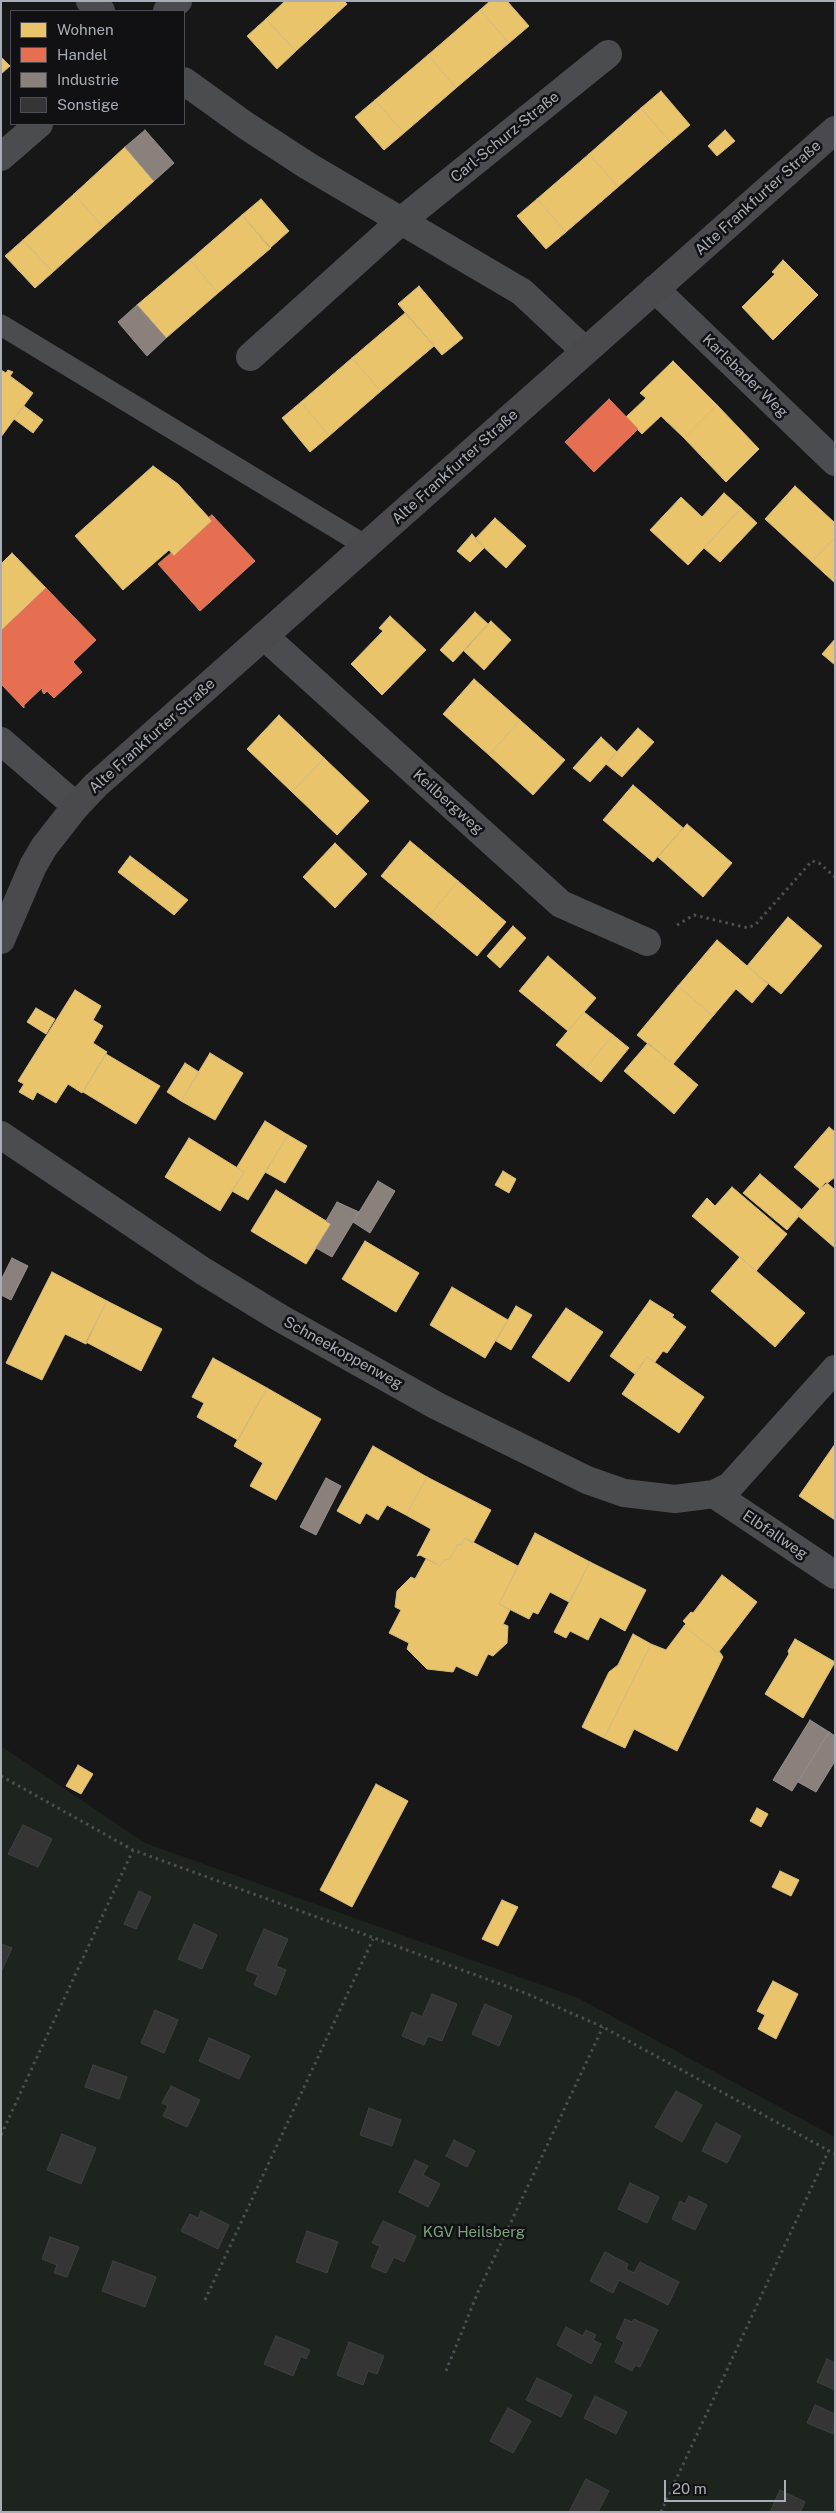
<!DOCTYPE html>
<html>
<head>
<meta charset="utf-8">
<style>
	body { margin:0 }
	#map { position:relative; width:836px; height:2513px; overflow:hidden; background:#171717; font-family:"Public Sans",sans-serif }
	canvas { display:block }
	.frame { position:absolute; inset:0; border:2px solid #a8adb8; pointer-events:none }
	.legend { position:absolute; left:10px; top:10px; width:175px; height:115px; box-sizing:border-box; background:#111113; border:1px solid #4d4f55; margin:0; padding:6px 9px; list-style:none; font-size:15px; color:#a8adb8 }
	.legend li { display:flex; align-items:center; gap:10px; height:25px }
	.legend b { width:25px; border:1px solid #4d4f55 }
	.scale { position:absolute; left:664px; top:2480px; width:122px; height:22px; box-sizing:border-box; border:2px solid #a8adb8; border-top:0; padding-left:6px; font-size:15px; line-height:18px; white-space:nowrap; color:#a8adb8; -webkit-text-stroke:4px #111113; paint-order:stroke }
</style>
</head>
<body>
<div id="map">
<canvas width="836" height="2513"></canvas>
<div class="frame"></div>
<ul class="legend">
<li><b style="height:14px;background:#e9c46a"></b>Wohnen</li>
<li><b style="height:14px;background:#e76f51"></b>Handel</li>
<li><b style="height:14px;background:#8a817c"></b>Industrie</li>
<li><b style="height:14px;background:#353536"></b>Sonstige</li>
</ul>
<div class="scale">20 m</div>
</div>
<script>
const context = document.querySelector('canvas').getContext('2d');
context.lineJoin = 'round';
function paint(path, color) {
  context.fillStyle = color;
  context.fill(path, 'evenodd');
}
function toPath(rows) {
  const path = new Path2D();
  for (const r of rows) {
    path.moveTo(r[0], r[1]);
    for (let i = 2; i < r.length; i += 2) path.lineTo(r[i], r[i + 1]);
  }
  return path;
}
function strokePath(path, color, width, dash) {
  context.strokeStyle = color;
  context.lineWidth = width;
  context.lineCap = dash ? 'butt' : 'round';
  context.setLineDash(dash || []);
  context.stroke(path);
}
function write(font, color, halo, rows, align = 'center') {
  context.font = font + ' "Public Sans",sans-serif';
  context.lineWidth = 5;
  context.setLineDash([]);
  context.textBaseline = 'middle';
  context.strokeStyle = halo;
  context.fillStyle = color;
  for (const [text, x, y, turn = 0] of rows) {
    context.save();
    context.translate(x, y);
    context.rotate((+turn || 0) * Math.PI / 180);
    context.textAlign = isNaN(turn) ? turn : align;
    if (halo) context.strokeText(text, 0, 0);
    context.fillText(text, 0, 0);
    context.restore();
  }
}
const green = toPath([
	[1,1746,145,1843,578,1998,835,2137,835,2512,1,2512]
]);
const homes = toPath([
	[285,1,344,1,347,4,296,51,266,19,285,1],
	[490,1,507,1,529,26,509,43,480,10,490,1],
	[480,10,509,43,456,88,428,55,480,10],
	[266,19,296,51,277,69,247,36,266,19],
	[428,55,456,88,404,133,375,100,428,55],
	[1,57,10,66,1,74,1,57],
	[661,91,690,125,670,142,641,108,661,91],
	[375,100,404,133,384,150,355,117,375,100],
	[641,108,670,142,618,187,589,154,641,108],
	[725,130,735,141,717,156,708,146,725,130],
	[125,147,154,181,103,227,74,194,125,147],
	[589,154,618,187,566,232,537,199,589,154],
	[74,194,103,227,53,272,23,240,74,194],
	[261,199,289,231,270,248,242,215,261,199],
	[537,199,566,232,546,249,517,216,537,199],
	[242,215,271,248,218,293,190,260,242,215],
	[23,240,53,272,35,288,5,256,23,240],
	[190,260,218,293,166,338,137,305,190,260],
	[783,260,818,295,773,340,742,307,775,274,772,272,783,260],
	[419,286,463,338,442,355,398,304,419,286],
	[405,313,434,346,381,391,352,358,405,313],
	[352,358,381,391,329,436,301,402,352,358],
	[673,361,717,405,684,438,661,416,642,434,626,417,646,398,640,393,673,361],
	[1,370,6,373,8,370,13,372,10,376,33,393,1,437,1,370],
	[301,402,329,436,310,452,282,418,301,402],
	[717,405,759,449,726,482,684,438,717,405],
	[24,406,43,420,33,433,14,419,24,406],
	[153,466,178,484,212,521,174,556,169,550,123,590,75,536,153,466],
	[795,486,835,523,835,537,812,562,765,519,795,486],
	[724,493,741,508,688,565,650,530,681,497,702,517,724,493],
	[741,508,757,523,720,562,704,548,741,508],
	[495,518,526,546,506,568,475,539,495,518],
	[472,534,484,548,470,562,457,551,472,534],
	[835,537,835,583,812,562,835,537],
	[12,553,46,588,1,631,1,564,12,553],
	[475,612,488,624,453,662,440,650,475,612],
	[390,616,426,650,382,695,351,664,383,631,379,628,390,616],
	[491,621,511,640,484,670,464,651,491,621],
	[835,639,835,665,822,654,835,639],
	[474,679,520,720,489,755,443,714,474,679],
	[279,715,324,758,292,792,247,749,279,715],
	[520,720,565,760,533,795,489,755,520,720],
	[638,728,654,742,622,777,606,764,638,728],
	[601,737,617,752,590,782,573,768,601,737],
	[324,758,369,801,337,835,292,792,324,758],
	[633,785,683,828,653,862,603,820,633,785],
	[687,824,732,863,703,897,658,857,687,824],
	[410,841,458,881,429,916,381,876,410,841],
	[335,843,367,874,335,908,303,877,335,843],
	[130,856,188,900,174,915,118,872,130,856],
	[458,881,506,922,477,956,429,916,458,881],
	[788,917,822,946,781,994,747,966,788,917],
	[513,926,526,938,500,968,487,956,513,926],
	[717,940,768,984,752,1003,736,989,713,1016,678,986,717,940],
	[548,956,596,998,568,1031,519,991,548,956],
	[678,986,713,1016,673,1064,637,1035,678,986],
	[75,990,101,1006,93,1020,103,1026,93,1043,107,1052,82,1093,68,1084,56,1103,37,1092,33,1100,19,1092,24,1084,18,1081,75,990],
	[36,1008,55,1019,46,1034,27,1022,36,1008],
	[584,1012,613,1035,585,1069,556,1045,584,1012],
	[613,1035,629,1048,601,1082,585,1069,613,1035],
	[648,1043,698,1085,674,1114,624,1071,648,1043],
	[210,1053,243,1073,215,1120,181,1101,210,1053],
	[106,1054,160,1086,136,1124,83,1092,106,1054],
	[185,1063,199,1072,181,1101,167,1092,185,1063],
	[265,1121,288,1135,248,1200,232,1191,244,1172,237,1167,265,1121],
	[829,1127,835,1132,835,1177,820,1189,794,1167,829,1127],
	[288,1135,307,1146,285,1183,265,1172,288,1135],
	[189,1138,244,1172,220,1211,165,1177,189,1138],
	[503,1171,516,1179,509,1193,495,1185,503,1171],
	[760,1174,802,1210,797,1215,799,1216,787,1230,743,1193,760,1174],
	[826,1182,835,1190,835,1248,797,1215,826,1182],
	[732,1187,787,1234,756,1271,692,1216,707,1198,715,1206,732,1187],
	[276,1190,331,1224,306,1264,251,1231,276,1190],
	[365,1241,419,1273,396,1312,342,1279,365,1241],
	[740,1257,805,1313,775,1347,711,1291,740,1257],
	[52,1272,107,1301,86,1344,65,1334,42,1380,6,1363,52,1272],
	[452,1287,508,1320,485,1358,430,1325,452,1287],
	[650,1300,674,1315,672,1317,686,1327,667,1353,663,1351,655,1362,647,1357,635,1374,610,1356,650,1300],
	[107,1301,162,1329,141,1371,86,1342,107,1301],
	[516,1306,532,1315,511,1350,496,1341,516,1306],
	[566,1308,603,1332,569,1382,532,1357,566,1308],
	[647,1357,704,1397,679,1433,622,1394,647,1357],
	[213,1358,267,1388,238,1440,197,1417,204,1403,192,1397,213,1358],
	[267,1388,321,1419,276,1500,250,1486,263,1463,234,1446,267,1388],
	[835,1444,835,1520,799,1496,835,1444],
	[373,1446,427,1477,406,1515,387,1505,378,1520,366,1513,360,1524,337,1511,373,1446],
	[427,1477,491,1510,473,1543,465,1538,461,1545,458,1544,450,1559,444,1560,440,1566,420,1555,417,1556,431,1529,406,1515,427,1477],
	[535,1533,590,1562,569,1602,550,1592,538,1614,533,1612,529,1619,499,1604,535,1533],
	[465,1538,518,1566,499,1604,510,1610,503,1624,508,1626,507,1643,493,1656,488,1654,477,1676,456,1666,453,1672,427,1669,407,1649,409,1643,389,1633,401,1610,395,1607,397,1591,411,1577,415,1579,426,1559,440,1566,444,1560,450,1559,458,1544,461,1545,465,1538],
	[590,1562,646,1590,625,1631,600,1617,588,1640,570,1631,566,1638,554,1632,590,1562],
	[722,1575,757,1602,718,1653,684,1626,686,1624,683,1621,691,1612,693,1613,722,1575],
	[684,1626,718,1653,719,1651,723,1657,677,1751,634,1729,625,1748,604,1738,651,1644,666,1650,684,1626],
	[633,1634,651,1644,604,1738,582,1727,609,1672,618,1665,633,1634],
	[795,1639,835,1662,803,1718,765,1694,789,1654,788,1651,795,1639],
	[78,1765,93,1774,81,1794,66,1786,78,1765],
	[376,1784,408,1801,352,1907,320,1890,376,1784],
	[757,1808,768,1814,761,1827,750,1821,757,1808],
	[780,1871,799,1880,791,1896,772,1887,780,1871],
	[502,1900,518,1907,498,1946,482,1939,502,1900],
	[773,1981,798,1994,776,2039,758,2029,765,2015,757,2011,773,1981]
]);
const shops = toPath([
	[609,399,638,429,594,472,565,442,609,399],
	[212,515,255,561,200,611,158,564,171,553,174,556,212,521,209,517,212,515],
	[46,588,96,640,73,662,82,672,54,698,47,691,44,694,42,691,43,687,24,705,24,708,1,684,1,631,46,588]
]);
const industry = toPath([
	[145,130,174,163,154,181,125,147,145,130],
	[137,305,166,338,147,356,118,322,137,305],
	[378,1181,395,1191,370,1233,353,1222,378,1181],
	[337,1202,359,1212,332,1257,316,1248,331,1224,326,1221,337,1202],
	[12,1258,28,1266,11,1300,1,1295,1,1280,12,1258],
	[326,1478,341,1486,316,1535,300,1527,326,1478],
	[810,1720,829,1732,792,1791,773,1780,810,1720],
	[829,1732,835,1736,835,1761,816,1792,798,1782,829,1732]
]);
const building = toPath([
	[23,1825,52,1839,38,1867,8,1854,23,1825],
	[139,1891,151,1897,136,1929,124,1924,139,1891],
	[194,1924,217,1935,202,1969,178,1959,194,1924],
	[264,1929,288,1939,276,1966,286,1970,276,1995,254,1985,258,1975,246,1970,264,1929],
	[1,1944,12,1948,1,1972,1,1944],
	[432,1994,457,2004,442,2041,428,2036,424,2045,402,2036,412,2012,422,2017,432,1994],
	[485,2004,512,2016,499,2046,472,2034,485,2004],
	[155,2010,178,2020,164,2053,141,2043,155,2010],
	[209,2038,250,2056,239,2079,199,2061,209,2038],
	[93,2065,127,2077,119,2099,85,2087,93,2065],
	[171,2086,200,2100,187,2127,163,2116,168,2106,162,2103,171,2086],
	[676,2091,702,2105,682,2142,655,2127,676,2091],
	[369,2108,401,2120,392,2146,360,2135,369,2108],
	[716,2123,741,2136,727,2163,702,2151,716,2123],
	[62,2134,96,2148,81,2184,47,2170,62,2134],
	[454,2140,475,2151,467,2167,446,2156,454,2140],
	[415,2160,428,2166,423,2175,440,2184,428,2207,399,2192,415,2160],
	[630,2183,659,2197,647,2223,618,2209,630,2183],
	[689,2196,707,2205,695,2230,672,2219,680,2201,685,2204,689,2196],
	[201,2211,229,2225,218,2249,181,2231,190,2214,198,2218,201,2211],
	[383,2221,416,2236,404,2262,394,2257,386,2273,371,2267,380,2246,372,2243,383,2221],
	[307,2231,338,2242,327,2273,296,2262,307,2231],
	[50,2237,79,2247,67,2277,54,2273,57,2265,42,2259,50,2237],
	[605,2252,628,2264,626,2269,634,2273,640,2262,679,2282,668,2305,619,2280,613,2293,590,2281,605,2252],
	[113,2261,156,2277,145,2307,102,2291,113,2261],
	[625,2319,632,2322,634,2319,658,2330,640,2367,635,2365,632,2371,615,2362,624,2342,616,2338,625,2319],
	[566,2327,583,2336,586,2330,596,2335,593,2340,601,2344,591,2364,557,2345,566,2327],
	[276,2336,310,2350,306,2359,301,2356,293,2376,264,2364,276,2336],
	[349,2342,384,2356,377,2374,368,2371,363,2385,337,2375,349,2342],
	[827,2359,835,2363,835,2390,817,2382,827,2359],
	[537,2378,572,2395,561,2417,526,2400,537,2378],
	[595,2396,627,2412,616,2434,584,2418,595,2396],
	[815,2405,835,2414,833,2434,807,2423,815,2405],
	[508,2408,531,2421,513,2453,490,2441,508,2408],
	[586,2479,609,2491,598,2512,569,2512,586,2479],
	[780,2490,805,2502,800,2512,770,2512,780,2490]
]);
const path = toPath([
	[677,925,694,915,748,928,756,924,812,861,819,863,835,877],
	[1,1776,133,1850,525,1993,603,2027,835,2154],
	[1,2135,133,1850],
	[205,2300,373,1939],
	[446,2371,478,2292,603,2027],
	[661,2512,829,2150]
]);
const lane = toPath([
	[1,325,366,546]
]);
const street = toPath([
	[90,1,101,11],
	[167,11,178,1],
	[184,81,245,125,308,166,522,292,584,350],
	[1,157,39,124],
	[655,289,835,462],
	[250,357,401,221,608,54],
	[264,636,561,904,647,942],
	[1,741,76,806],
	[1,1135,203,1271,280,1318,437,1406,587,1480,624,1493,675,1499,714,1494,730,1486,835,1369],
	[714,1494,835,1575]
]);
const secondary = toPath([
	[1,940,33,866,44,847,76,806,96,785,835,130]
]);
const streetNames = [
	["Carl-Schurz-Straße",505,137,-39],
	["Alte Frankfurter Straße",758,198,-42],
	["Karlsbader Weg",745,376,44],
	["Alte Frankfurter Straße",455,467,-42],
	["Alte Frankfurter Straße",152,736,-42],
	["Keilbergweg",448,802,42],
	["Schneekoppenweg",343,1353,29],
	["Elbfallweg",775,1535,34]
];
const parkNames = [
	["KGV Heilsberg",474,2232]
];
paint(green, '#1d241e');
paint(homes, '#e9c46a');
strokePath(homes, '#d6bd81', 1);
paint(shops, '#e76f51');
strokePath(shops, '#d48270', 1);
paint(industry, '#8a817c');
strokePath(industry, '#938e8e', 1);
paint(building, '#353536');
strokePath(building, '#3f4043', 1);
strokePath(path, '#4d4e52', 3, [2.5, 4]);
strokePath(lane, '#4b4c50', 21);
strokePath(street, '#4b4c50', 28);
strokePath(secondary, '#4a4a4e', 28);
write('15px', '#a8adb8', '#111113', streetNames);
write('15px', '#7fa381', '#111113', parkNames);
</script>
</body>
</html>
